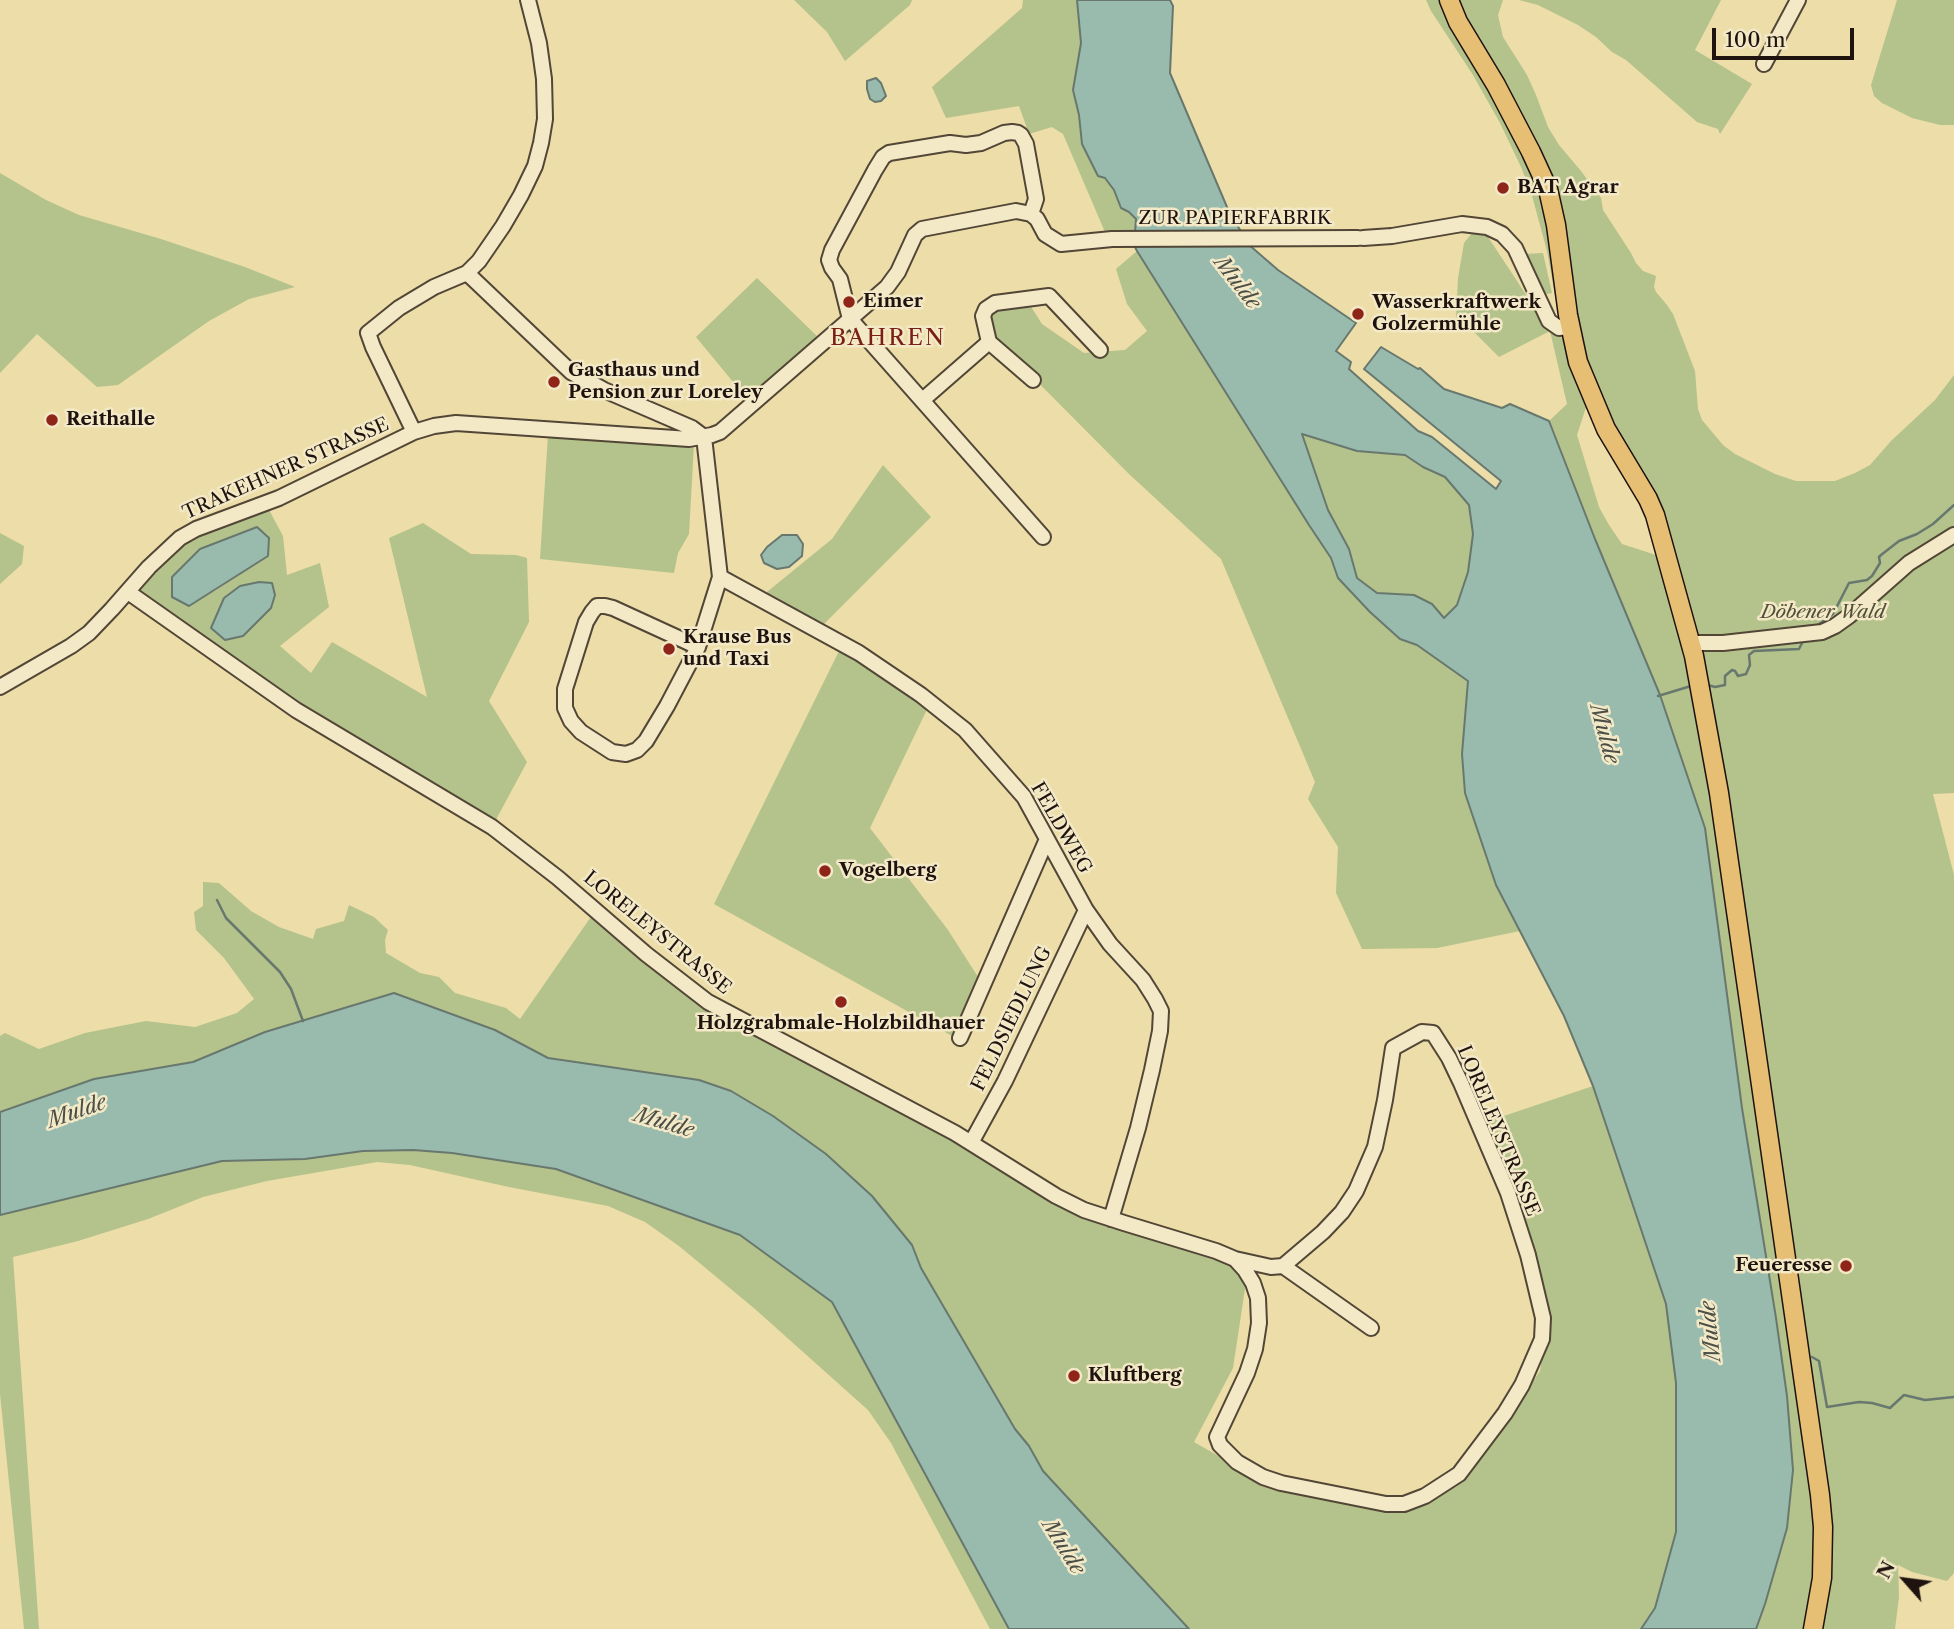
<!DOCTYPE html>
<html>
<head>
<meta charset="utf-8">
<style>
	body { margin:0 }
	#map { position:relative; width:1954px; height:1629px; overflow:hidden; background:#ecdda9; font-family:"Libre Caslon Text",serif }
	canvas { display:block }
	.north { position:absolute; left:1870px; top:1545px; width:70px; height:70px; -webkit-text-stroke:5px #f3e9c7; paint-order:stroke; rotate:298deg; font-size:19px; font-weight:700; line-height:28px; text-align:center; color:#1f130f }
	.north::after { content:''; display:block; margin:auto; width:24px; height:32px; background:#1f130f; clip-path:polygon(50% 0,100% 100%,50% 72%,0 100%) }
	.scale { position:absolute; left:1712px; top:28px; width:142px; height:32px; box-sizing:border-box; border:4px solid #1f130f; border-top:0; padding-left:9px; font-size:21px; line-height:24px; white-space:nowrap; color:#1f130f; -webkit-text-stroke:5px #f3e9c7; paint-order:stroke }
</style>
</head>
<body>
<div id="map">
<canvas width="1954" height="1629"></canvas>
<div class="north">N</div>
<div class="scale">100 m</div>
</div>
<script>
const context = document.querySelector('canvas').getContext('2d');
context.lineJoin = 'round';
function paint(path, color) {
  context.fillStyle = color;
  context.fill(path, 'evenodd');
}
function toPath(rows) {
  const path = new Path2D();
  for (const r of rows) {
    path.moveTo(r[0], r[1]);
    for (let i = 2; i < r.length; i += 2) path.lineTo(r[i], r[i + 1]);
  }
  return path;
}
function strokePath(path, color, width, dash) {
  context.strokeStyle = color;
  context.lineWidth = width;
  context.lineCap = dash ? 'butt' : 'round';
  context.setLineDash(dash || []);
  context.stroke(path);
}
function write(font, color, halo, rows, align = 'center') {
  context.font = font + ' "Libre Caslon Text",serif';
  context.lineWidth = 5;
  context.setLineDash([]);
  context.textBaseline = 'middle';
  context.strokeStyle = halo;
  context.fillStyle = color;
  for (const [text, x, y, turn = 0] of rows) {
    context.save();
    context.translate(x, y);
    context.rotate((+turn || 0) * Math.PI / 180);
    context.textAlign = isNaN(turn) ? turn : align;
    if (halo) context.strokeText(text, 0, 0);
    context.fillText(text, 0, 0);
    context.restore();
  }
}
const green = toPath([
	[794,0,912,0,910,5,845,61,827,32],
	[1023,0,1077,0,1081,43,1073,90,1079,115,1082,144,1114,190,1121,208,1129,212,1136,219,1136,232,1105,232,1063,134,1052,127,1029,134,1019,106,946,118,932,87,1022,8],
	[1426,0,1444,0,1542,192,1564,322,1560,323,1547,251,1531,192,1521,167,1500,123,1473,75,1431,11],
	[1454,0,1503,0,1498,15,1503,37,1527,75,1536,95,1548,127,1559,145,1581,171,1601,198,1603,210,1631,253,1636,263,1643,271,1656,276,1654,287,1656,292,1667,305,1673,314,1695,371,1698,409,1702,420,1723,445,1735,454,1775,474,1796,481,1835,481,1855,473,1870,465,1891,441,1935,400,1954,375,1954,793,1933,794,1954,875,1954,1573,1947,1581,1912,1572,1898,1565,1899,1597,1895,1629,1819,1629,1826,1495,1670,546,1587,375,1564,245],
	[1519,0,1721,0,1695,50,1752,84,1720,134,1718,129,1697,122,1626,60,1612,52,1596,37,1578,25,1538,5],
	[1897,0,1954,0,1954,125,1940,125,1912,118,1882,103,1874,96,1871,85],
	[0,173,46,200,79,215,161,239,245,267,295,287,249,299,209,321,118,385,97,387,37,334,0,373],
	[1472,233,1486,234,1550,331,1567,341,1588,401,1577,435,1599,507,1609,525,1622,544,1659,556,1681,645,1695,705,1715,826,1811,1493,1814,1534,1814,1577,1804,1629,1756,1629,1765,1604,1787,1528,1793,1470,1787,1396,1776,1318,1742,1108,1705,828,1660,695,1595,539,1549,421,1567,404,1550,331,1499,357,1463,321,1456,318,1458,278,1464,243],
	[1137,251,1309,525,1331,558,1338,579,1370,612,1400,639,1417,645,1468,681,1462,754,1465,793,1481,839,1520,931,1437,948,1362,949,1336,893,1338,847,1308,799,1315,782,1221,559,1128,473,990,334,989,311,1028,302,1042,324,1084,353,1125,350,1147,331,1127,304,1116,269],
	[1543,253,1552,293,1541,295,1524,254],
	[757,278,820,339,748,400,696,337],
	[1301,434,1357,451,1405,455,1423,467,1445,477,1469,505,1473,534,1468,572,1457,605,1444,618,1432,604,1414,595,1377,593,1357,578,1349,549,1328,510],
	[548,435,694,444,689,534,678,553,674,573,540,559],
	[883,465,931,517,821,627,762,596,832,539],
	[268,508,283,536,287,575,320,563,329,607,280,646,311,673,332,642,427,697,389,538,423,523,471,554,516,555,527,558,529,622,489,701,527,762,492,827,260,685,148,602,139,591,145,578,191,537],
	[256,527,268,556,213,592,200,549],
	[0,533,24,546,22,564,0,584],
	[845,639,933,697,870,828,948,930,980,980,954,1037,714,904],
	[203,882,219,883,251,911,279,927,313,939,316,929,344,921,349,905,374,917,388,930,385,940,386,953,420,973,439,977,455,993,506,1008,520,1019,595,911,681,983,1100,1219,1248,1269,1233,1368,1194,1442,1280,1491,1400,1508,1428,1505,1507,1418,1540,1371,1548,1315,1483,1123,1593,1086,1666,1304,1676,1383,1676,1532,1655,1608,1641,1629,1189,1629,1043,1471,1029,1446,1015,1429,921,1268,912,1245,826,1154,773,1116,731,1091,650,1074,548,1058,495,1030,394,993,265,1032,193,1062,94,1079,0,1112,0,1036,5,1033,39,1049,85,1033,146,1021,195,1027,237,1013,254,999,224,958,196,930,194,912,203,906],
	[413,1150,452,1153,556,1169,740,1235,832,1302,1009,1629,990,1629,891,1443,868,1410,755,1309,679,1246,645,1222,608,1206,509,1187,410,1165,377,1162,267,1181,203,1197,148,1219,78,1241,13,1257,39,1629,24,1629,0,1394,0,1215,222,1161,305,1159,363,1151]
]);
const water = toPath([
	[1077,0,1170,0,1173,6,1170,73,1227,207,1248,244,1278,270,1356,323,1336,351,1351,362,1349,369,1418,431,1432,437,1496,489,1501,481,1364,369,1381,347,1418,369,1420,368,1444,389,1502,408,1510,404,1549,421,1595,539,1660,695,1705,828,1742,1108,1776,1318,1787,1396,1793,1470,1787,1528,1765,1604,1756,1629,1641,1629,1655,1608,1676,1532,1676,1383,1666,1304,1593,1086,1564,1016,1496,885,1465,793,1462,754,1468,681,1417,645,1400,639,1370,612,1338,578,1331,558,1309,525,1137,251,1134,245,1136,219,1129,212,1121,208,1114,190,1105,178,1098,176,1082,144,1079,115,1073,90,1081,43,1077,0],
	[1302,434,1357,451,1405,455,1423,467,1445,477,1469,505,1473,534,1468,572,1457,605,1444,618,1432,604,1414,595,1377,593,1357,578,1349,549,1328,510,1302,434],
	[876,78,881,83,886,96,881,101,875,102,870,99,867,89,867,81,876,78],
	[257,527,269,538,268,556,189,606,172,597,172,577,200,549,257,527],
	[782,535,797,535,803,544,802,556,789,567,777,569,764,563,761,555,767,547,782,535],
	[259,582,272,583,275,595,271,608,243,636,225,640,211,628,224,598,240,586,259,582],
	[394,993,495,1030,548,1058,699,1080,731,1091,773,1116,826,1154,872,1196,912,1245,921,1268,1015,1429,1029,1446,1043,1471,1189,1629,1009,1629,832,1302,740,1235,556,1169,452,1153,413,1150,363,1151,305,1159,222,1161,0,1215,0,1112,94,1079,193,1062,265,1032,394,993]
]);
const stream = toPath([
	[1815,627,1833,614,1849,583,1867,580,1872,576,1880,563,1879,557,1881,555,1899,541,1917,534,1933,524,1954,505],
	[1708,685,1715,687,1725,685,1725,676,1732,670,1735,671,1738,676,1746,674,1750,665,1749,655,1754,651,1799,649,1804,639],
	[1658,696,1691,686],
	[217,900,226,918,280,972,291,989,303,1021],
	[1812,1357,1819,1361,1827,1407,1859,1402,1872,1403,1890,1408,1904,1395,1925,1400,1954,1397]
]);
const minor = toPath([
	[1764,64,1798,0],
	[1031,214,1036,199,1026,144,1021,135,1018,133,1012,132,1004,133,981,143,966,145,950,143,889,153,883,157,875,170,832,250,829,260,832,268,840,279,850,319,1043,537],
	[1363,238,1392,236,1462,224,1487,227,1502,234,1515,248,1549,321,1559,328,1570,327],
	[467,273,571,372,604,390,692,428,704,437],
	[1033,380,989,342,983,316,986,309,995,303,1049,296,1100,350],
	[920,398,926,397,989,342],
	[414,432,373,347,368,333,399,308,434,287,467,273,479,261,503,226,521,195,535,166,541,143,545,119,544,79,539,43,528,0],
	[720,577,859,653,921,695,965,730,1024,797,1086,910,1110,944,1143,980,1155,999,1161,1011,1160,1031,1152,1070,1138,1128,1111,1219],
	[128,592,296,710,492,827,558,878,646,954,708,1002,955,1133,1056,1196,1084,1210,1124,1223,1216,1251,1235,1259,1271,1267,1283,1266,1323,1232,1342,1212,1356,1191,1375,1147,1385,1100,1393,1048,1422,1032,1433,1033,1449,1058,1461,1083,1508,1193,1528,1255,1543,1318,1542,1339,1522,1385,1505,1413,1459,1474,1425,1496,1404,1504,1386,1504,1281,1483,1263,1477,1237,1462,1220,1445,1217,1437,1247,1373,1255,1349,1259,1323,1258,1298,1253,1283,1245,1270,1235,1259],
	[1690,643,1723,643,1822,632,1835,626,1849,616,1909,563,1954,535],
	[698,647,667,706,646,741,637,750,626,754,612,752,581,732,571,721,565,708,565,689,586,622,592,612,597,606,605,606,613,608,698,647,720,577,704,437],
	[0,687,71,646,89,633,112,609,149,567,180,538,196,529,279,498,414,432,434,426,456,423,689,439,712,435,720,432,887,287,898,272,915,235,922,229,1016,211,1031,214,1037,219,1045,234,1061,244,1112,239,1358,238],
	[960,1038,1047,839],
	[971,1143,1005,1081,1086,910],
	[1283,1266,1371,1328]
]);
const major = toPath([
	[1449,0,1458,22,1496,85,1531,152,1548,189,1556,225,1568,315,1578,362,1606,429,1648,499,1655,515,1694,656,1719,793,1820,1495,1823,1527,1822,1578,1813,1629]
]);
const markers = [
	[1503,188,7,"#8f2418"],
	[849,302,7,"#8f2418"],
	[1358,314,7,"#8f2418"],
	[554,382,7,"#8f2418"],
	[52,420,7,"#8f2418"],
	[669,649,7,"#8f2418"],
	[825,871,7,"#8f2418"],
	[841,1002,7,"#8f2418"],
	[1846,1266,7,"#8f2418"],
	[1074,1376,7,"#8f2418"]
];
const poiNames = [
	["BAT Agrar",1517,188],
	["Eimer",863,302],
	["Wasserkraftwerk",1372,303],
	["Golzermühle",1372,325],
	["Gasthaus und",568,371],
	["Pension zur Loreley",568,393],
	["Reithalle",66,420],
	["Krause Bus",683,638],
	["und Taxi",683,660],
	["Vogelberg",839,871],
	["Holzgrabmale-Holzbildhauer",841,1024,"center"],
	["Feueresse",1832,1266,"right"],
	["Kluftberg",1088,1376]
];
const streetNames = [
	["ZUR PAPIERFABRIK",1235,219],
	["TRAKEHNER STRASSE",286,469,-24],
	["FELDWEG",1061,828,60],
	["LORELEYSTRASSE",657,933,39],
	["FELDSIEDLUNG",1012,1019,-64],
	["LORELEYSTRASSE",1498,1131,67]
];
const parkNames = [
	["Döbener Wald",1823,613]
];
const waterNames = [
	["Mulde",1237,283,52],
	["Mulde",1604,734,75],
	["Mulde",77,1112,-19],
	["Mulde",664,1123,16],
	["Mulde",1711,1331,-96],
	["Mulde",1063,1547,58]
];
const quarterNames = [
	["BAHREN",888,338]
];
paint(green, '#b4c28b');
paint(water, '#99bbad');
strokePath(water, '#68786e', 2);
strokePath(stream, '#68786e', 2.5);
strokePath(minor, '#524636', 18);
strokePath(major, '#1f130f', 21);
strokePath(minor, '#f3e9c7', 14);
strokePath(major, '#e6be74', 18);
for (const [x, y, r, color] of markers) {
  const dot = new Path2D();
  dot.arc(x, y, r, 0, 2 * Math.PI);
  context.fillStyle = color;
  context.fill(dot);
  strokePath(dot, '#f3e9c7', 2.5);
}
write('bold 19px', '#1f130f', '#f3e9c7', poiNames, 'left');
write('19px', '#1f130f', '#f3e9c7', streetNames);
write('italic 19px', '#53503a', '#f3e9c7', parkNames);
write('italic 21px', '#4a4e46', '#f3e9c7', waterNames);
context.letterSpacing = '2px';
write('23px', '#7a1f14', '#f3e9c7', quarterNames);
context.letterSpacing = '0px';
</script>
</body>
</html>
